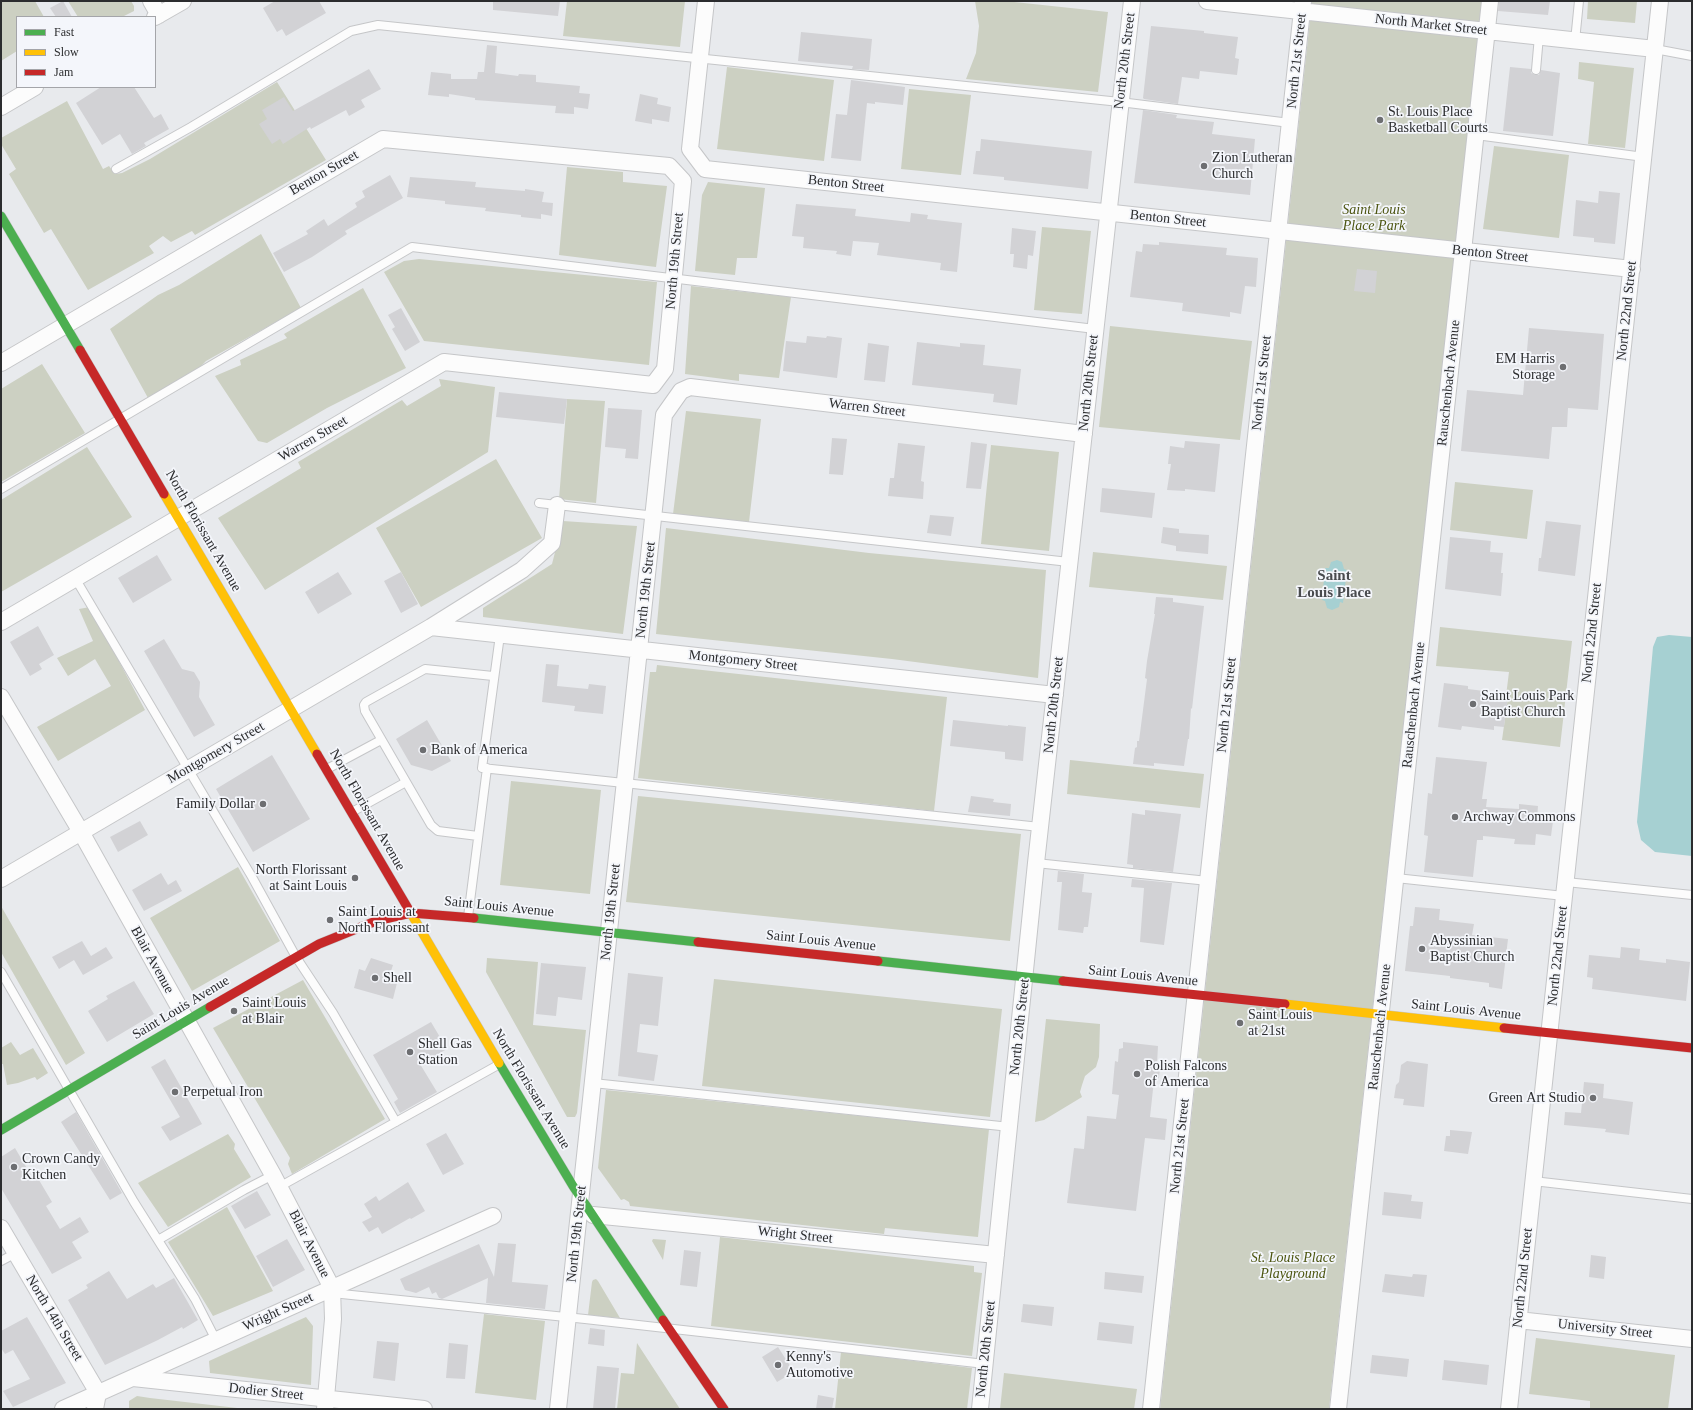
<!DOCTYPE html>
<html>
<head>
<meta charset="utf-8">
<style>
	body { margin:0 }
	#map { position:relative; width:1693px; height:1410px; overflow:hidden; background:#e8eaed; font-family:"Times New Roman",serif }
	canvas { display:block }
	.frame { position:absolute; inset:0; border:2px solid #2b2c2e; pointer-events:none }
	.legend { position:absolute; left:16px; top:16px; width:140px; height:72px; box-sizing:border-box; background:#f4f6fb; border:1px solid #a4a5a9; margin:0; padding:5px 7px; list-style:none; font-size:12px; color:#2b2c2e }
	.legend li { display:flex; align-items:center; gap:8px; height:20px }
	.legend b { width:20px; border:1px solid #a4a5a9 }
</style>
</head>
<body>
<div id="map">
<canvas width="1693" height="1410"></canvas>
<div class="frame"></div>
<ul class="legend">
<li><b style="height:5px;background:#4caf50"></b>Fast</li>
<li><b style="height:5px;background:#ffc107"></b>Slow</li>
<li><b style="height:5px;background:#c62828"></b>Jam</li>
</ul>
</div>
<script>
const context = document.querySelector('canvas').getContext('2d');
context.lineJoin = 'round';
function paint(path, color) {
  context.fillStyle = color;
  context.fill(path, 'evenodd');
}
function toPath(rows) {
  const path = new Path2D();
  for (const r of rows) {
    path.moveTo(r[0], r[1]);
    for (let i = 2; i < r.length; i += 2) path.lineTo(r[i], r[i + 1]);
  }
  return path;
}
function strokePath(path, color, width, dash) {
  context.strokeStyle = color;
  context.lineWidth = width;
  context.lineCap = dash ? 'butt' : 'round';
  context.setLineDash(dash || []);
  context.stroke(path);
}
function write(font, color, halo, rows, align = 'center') {
  context.font = font + ' "Times New Roman",serif';
  context.lineWidth = 3.5;
  context.setLineDash([]);
  context.textBaseline = 'middle';
  context.strokeStyle = halo;
  context.fillStyle = color;
  for (const [text, x, y, turn = 0] of rows) {
    context.save();
    context.translate(x, y);
    context.rotate((+turn || 0) * Math.PI / 180);
    context.textAlign = isNaN(turn) ? turn : align;
    if (halo) context.strokeText(text, 0, 0);
    context.fillText(text, 0, 0);
    context.restore();
  }
}
const green = toPath([
	[1,1,35,1,44,17,17,17,17,51,1,61],
	[68,1,131,1,134,6,134,11,122,17,78,17],
	[567,1,685,1,680,47,563,36],
	[975,1,1005,1,1108,12,1098,92,966,79,976,53,979,26],
	[1312,1,1482,1,1329,1409,1160,1409],
	[1588,1,1637,1,1635,23,1587,19],
	[1579,62,1634,68,1625,148,1588,144,1594,82,1578,79],
	[727,67,834,80,824,161,717,149],
	[277,82,326,160,195,235,192,231,171,242,163,236,149,246,154,253,88,290,51,229,44,233,9,174,16,169,1,144,1,138,67,101,103,169,109,166,115,174,122,173,150,159],
	[909,89,971,95,961,175,901,169],
	[1494,146,1569,155,1559,238,1483,229],
	[567,167,623,172,623,182,667,186,656,267,559,255],
	[708,182,765,188,757,258,737,258,735,275,695,271,702,195],
	[1042,227,1091,231,1082,314,1034,310],
	[261,234,301,308,206,361,196,371,148,398,110,329,158,295,179,285],
	[419,259,657,282,649,365,424,341,384,272,404,261],
	[691,286,791,297,779,378,739,374,739,381,685,374],
	[363,288,406,368,327,408,267,443,258,441,215,376,241,365,240,360,287,338,284,334],
	[1110,326,1252,341,1240,440,1099,427],
	[42,364,85,433,1,482,1,389],
	[439,379,495,387,488,452,265,590,218,518,301,468,298,462,402,400,407,406,441,386],
	[567,399,605,401,596,503,559,499],
	[686,411,761,419,749,522,673,514],
	[991,445,1059,452,1049,551,981,544],
	[87,447,132,517,1,592,1,500],
	[496,459,542,538,421,607,376,528],
	[1455,482,1533,490,1527,539,1450,530],
	[563,521,637,526,623,634,483,617,483,608,552,564],
	[666,528,869,553,1046,570,1038,678,892,659,656,634],
	[1093,552,1227,566,1223,600,1089,587],
	[90,607,145,710,58,761,37,727,111,686,95,659,68,676,57,658,93,641,79,609],
	[1440,627,1572,641,1560,747,1502,740,1508,697,1506,696,1509,672,1436,666],
	[657,665,947,697,934,811,638,778,650,672,656,672],
	[1070,760,1204,774,1200,808,1067,794],
	[511,781,601,790,590,894,500,885],
	[638,796,1021,834,1010,941,626,902],
	[238,867,280,941,192,991,150,918],
	[1,906,85,1053,66,1065,1,952],
	[487,958,538,962,533,1025,586,1030,577,1113,575,1117,567,1117,486,972],
	[714,979,1002,1009,990,1117,702,1086],
	[303,980,385,1119,292,1174,288,1164,290,1158,213,1028],
	[1046,1019,1100,1024,1099,1057,1096,1067,1085,1076,1082,1085,1080,1092,1082,1097,1044,1120,1035,1122],
	[11,1042,20,1055,33,1048,48,1073,37,1080,35,1077,18,1083,7,1085,3,1064,1,1064,1,1048],
	[606,1090,989,1129,978,1237,885,1228,884,1234,630,1206,629,1202,624,1199,621,1200,598,1168],
	[228,1134,235,1144,234,1149,251,1177,168,1227,138,1183],
	[227,1207,273,1291,213,1316,168,1242],
	[720,1237,974,1266,974,1272,982,1273,972,1356,711,1326],
	[653,1239,666,1240,663,1260,652,1241],
	[596,1279,598,1281,620,1318,588,1315,592,1282,593,1280],
	[484,1314,545,1321,536,1400,475,1393],
	[306,1317,313,1326,311,1385,210,1373,209,1361],
	[1536,1338,1675,1355,1668,1409,1590,1409,1590,1401,1529,1394],
	[637,1343,680,1409,617,1409,621,1373,634,1374],
	[841,1352,972,1368,967,1409,835,1409],
	[1004,1373,1137,1389,1134,1409,1000,1409],
	[137,1396,150,1398,246,1409,129,1409,129,1401]
]);
const water = toPath([
	[1337,560,1342,562,1344,569,1347,570,1343,603,1340,602,1339,607,1332,610,1327,608,1325,601,1322,600,1325,568,1329,568,1331,562],
	[1669,635,1692,637,1692,856,1655,852,1641,840,1637,822,1653,647,1657,637]
]);
const building = toPath([
	[63,1,72,17,56,17,50,8],
	[275,1,319,1,326,13,286,36,282,29,277,32,263,8],
	[493,1,560,1,558,16,493,10],
	[1499,1,1550,1,1548,15,1498,11],
	[1151,26,1204,31,1204,33,1238,37,1235,58,1239,59,1237,75,1200,71,1199,79,1182,77,1178,104,1144,99,1143,98],
	[801,32,872,39,869,70,852,69,853,66,798,61],
	[487,45,497,46,495,73,518,76,519,74,536,75,536,82,580,86,579,93,590,94,588,109,574,107,574,114,555,113,556,106,475,100,475,98,449,94,449,97,428,95,431,72,451,74,451,79,477,79,478,72,484,72],
	[1510,67,1531,69,1531,73,1535,75,1539,75,1541,70,1560,73,1553,136,1503,131],
	[369,69,381,89,361,100,365,107,349,116,346,110,311,129,310,127,283,144,280,139,272,144,259,124,267,119,262,110,284,97,293,111],
	[851,80,905,87,903,105,875,102,875,104,867,103,861,161,831,158,836,114,847,115],
	[101,87,134,87,154,118,161,114,169,129,144,143,146,146,132,154,120,134,102,145,76,103],
	[640,94,658,98,657,104,671,107,669,122,652,119,652,124,635,121],
	[1143,110,1177,115,1176,118,1214,122,1212,134,1255,139,1250,195,1134,183],
	[981,139,1092,151,1088,189,1004,180,1004,177,973,174,976,151,980,151],
	[390,175,403,198,345,231,347,234,312,257,284,272,273,253,308,234,306,231,324,219,328,226,357,207,355,203,365,197,362,191],
	[410,177,476,182,475,187,525,191,525,189,544,192,542,202,553,203,552,216,541,214,541,219,521,217,521,215,485,211,486,208,445,204,445,201,407,197],
	[1599,191,1620,193,1615,244,1594,242,1594,238,1573,236,1576,200,1598,203],
	[796,204,856,209,855,216,910,222,911,213,928,215,927,219,962,223,957,272,940,270,941,263,877,255,879,243,853,241,851,256,836,254,837,251,803,248,804,237,792,236],
	[1012,228,1036,231,1033,256,1028,255,1027,269,1013,267,1014,254,1010,254],
	[1159,242,1227,248,1226,255,1258,258,1256,287,1245,286,1241,314,1230,312,1230,317,1182,311,1183,303,1130,297,1136,251,1142,252,1143,244,1159,245],
	[1357,269,1377,271,1375,293,1354,291],
	[401,308,420,342,405,351,392,329,395,327,388,315],
	[1529,328,1604,334,1598,410,1568,408,1567,427,1552,427,1549,459,1461,451,1467,390,1523,395],
	[807,336,826,338,827,336,842,338,837,378,783,371,786,341,806,343],
	[917,342,960,347,960,343,985,345,983,365,1021,369,1017,405,993,402,994,394,912,385],
	[868,343,889,346,885,382,864,380],
	[499,392,567,399,564,424,496,417],
	[608,408,642,410,638,459,625,458,626,449,605,447],
	[832,438,847,439,843,475,829,474],
	[1185,441,1220,444,1215,492,1185,489,1185,491,1167,490,1171,464,1168,464,1170,446,1184,448],
	[971,442,987,444,981,489,966,488],
	[898,443,925,446,921,481,924,482,923,499,888,496,890,478,894,478],
	[1102,488,1155,493,1152,518,1100,512],
	[930,515,954,517,951,536,927,533],
	[1546,521,1581,525,1575,576,1538,571,1539,558,1541,558],
	[1163,527,1179,529,1179,533,1209,535,1208,554,1176,551,1176,546,1161,543],
	[1450,537,1491,541,1490,552,1503,553,1501,573,1503,573,1501,596,1445,589],
	[157,555,172,580,133,603,118,578],
	[338,572,352,594,318,614,305,592],
	[401,572,418,604,401,613,384,581],
	[1156,597,1173,598,1173,602,1204,606,1194,691,1192,709,1191,708,1189,739,1188,739,1184,766,1154,763,1154,766,1133,764,1135,748,1137,747,1137,741,1139,741,1147,679,1145,678,1147,661,1155,614,1154,614],
	[38,626,54,655,39,664,42,669,30,676,10,642],
	[164,639,182,669,194,672,200,682,199,697,215,725,194,737,144,651],
	[546,664,559,665,557,686,588,689,589,684,606,686,603,714,574,711,575,706,542,702],
	[1444,683,1468,686,1468,689,1500,693,1500,695,1508,696,1504,727,1494,726,1494,730,1462,726,1461,730,1438,727],
	[427,720,451,761,432,771,411,765,396,739],
	[953,720,1008,726,1008,725,1026,727,1023,761,1005,759,1005,752,950,746],
	[272,755,310,819,253,852,216,789],
	[1436,757,1487,762,1482,799,1487,799,1486,807,1519,809,1519,804,1538,806,1537,819,1553,821,1551,836,1536,834,1535,845,1514,844,1515,839,1483,836,1483,840,1477,840,1473,877,1424,872,1428,836,1424,835,1428,793,1432,794],
	[971,796,994,799,993,802,1011,804,1010,816,968,812],
	[1145,810,1181,814,1173,872,1133,868,1133,865,1127,864,1132,813,1145,815],
	[140,821,148,835,118,852,110,837],
	[1058,871,1084,874,1082,892,1092,893,1088,927,1084,927,1083,933,1058,930,1062,882,1057,882],
	[161,873,168,885,176,880,182,891,144,911,132,890],
	[1132,879,1172,883,1164,945,1140,942,1144,888,1131,887],
	[1415,907,1440,909,1439,920,1474,924,1472,935,1508,939,1502,989,1489,987,1489,983,1450,978,1450,976,1405,971,1410,926,1413,926],
	[82,941,91,956,106,947,113,958,83,975,74,960,59,969,52,957],
	[1621,947,1640,949,1639,960,1666,963,1666,959,1690,962,1686,1001,1592,989,1593,978,1587,977,1589,955,1620,958],
	[371,958,393,965,389,977,398,979,393,999,354,988,359,969,365,971],
	[541,963,586,967,582,1000,558,997,556,1016,536,1014],
	[628,973,663,977,658,1026,640,1024,637,1052,658,1055,654,1081,618,1076],
	[134,981,154,1014,107,1042,88,1011,108,999,106,996],
	[431,1022,447,1049,420,1064,437,1092,400,1113,394,1102,398,1099,373,1055],
	[1123,1042,1158,1046,1157,1064,1160,1069,1159,1078,1154,1080,1150,1117,1167,1119,1165,1140,1145,1138,1136,1211,1067,1203,1074,1148,1084,1149,1087,1116,1116,1119,1119,1095,1112,1094,1115,1061,1118,1062,1119,1049,1123,1048],
	[165,1059,202,1124,170,1141,161,1127,180,1117,151,1067],
	[1407,1061,1428,1064,1424,1107,1403,1105,1404,1099,1394,1098,1396,1085,1399,1082,1401,1065],
	[1584,1082,1604,1084,1603,1098,1633,1102,1629,1135,1605,1132,1606,1129,1564,1125,1565,1112,1581,1113],
	[76,1112,122,1193,110,1200,61,1122],
	[1450,1130,1472,1132,1468,1154,1444,1151,1446,1136,1450,1136],
	[446,1133,464,1164,443,1175,426,1144],
	[15,1148,32,1177,36,1175,52,1202,46,1206,60,1229,80,1217,89,1232,72,1242,82,1258,52,1274,1,1188,1,1157],
	[408,1182,425,1211,411,1219,410,1218,382,1234,378,1227,369,1232,362,1222,372,1217,364,1204,376,1196,379,1201],
	[257,1191,271,1215,245,1229,231,1206],
	[1384,1192,1412,1195,1411,1201,1423,1202,1421,1219,1382,1215],
	[287,1239,305,1270,273,1287,256,1256],
	[498,1243,516,1244,512,1282,548,1285,545,1309,486,1303,488,1278,442,1299,439,1298,436,1292,432,1294,429,1287,416,1293,405,1290,400,1279,479,1244,494,1277],
	[684,1250,701,1252,697,1287,680,1285],
	[1591,1255,1606,1257,1604,1279,1589,1277],
	[109,1271,127,1299,153,1284,156,1288,174,1278,198,1320,183,1329,182,1327,158,1340,105,1365,68,1300,88,1288,86,1285],
	[1105,1272,1144,1276,1142,1293,1104,1289],
	[1385,1274,1412,1277,1413,1274,1427,1275,1424,1297,1382,1292],
	[1023,1304,1054,1307,1052,1326,1021,1322],
	[27,1317,66,1383,13,1407,3,1391,30,1379,13,1350,5,1354,1,1348,1,1331],
	[1099,1322,1134,1326,1132,1344,1097,1340],
	[590,1328,605,1330,604,1346,588,1344],
	[377,1341,399,1343,395,1381,373,1378],
	[449,1343,468,1345,465,1379,446,1378],
	[778,1347,794,1372,777,1382,762,1357],
	[1372,1355,1409,1359,1407,1377,1370,1373],
	[1444,1360,1489,1365,1487,1385,1442,1380],
	[597,1366,619,1368,615,1409,593,1409],
	[818,1395,834,1398,832,1409,816,1409]
]);
const lane = toPath([
	[1575,41,1579,1],
	[1655,49,1692,56],
	[1536,70,1539,36],
	[1476,135,1644,157],
	[116,169,191,127,351,31,378,25,1120,102,1290,123],
	[1,489,412,247,1095,329],
	[539,503,1069,562],
	[75,578,252,877,296,957,333,1013,396,1122],
	[500,635,482,768,1040,827],
	[327,769,381,740],
	[352,812,406,782],
	[478,836,438,831,431,825,365,711,364,705,366,702,425,669,493,676],
	[1036,863,1208,881],
	[1396,878,1564,896],
	[1566,882,1692,895],
	[468,917,487,768],
	[1,972,134,1202,195,1299,216,1340],
	[593,1083,1010,1127],
	[1533,1181,1692,1199],
	[279,1187,498,1065],
	[158,1240,244,1190,273,1175],
	[1,1261,16,1253],
	[332,1293,585,1319,985,1364]
]);
const street = toPath([
	[151,1,159,15],
	[706,1,690,149,705,169,1632,269],
	[1207,1,1655,49],
	[155,17,183,1],
	[1,107,35,87],
	[1,363,383,139,669,166,683,181,665,369,653,385,444,362,1,622],
	[431,627,1055,695],
	[1,697,81,832,273,1175,332,1288,333,1319,325,1409],
	[1,879,431,627,522,570,552,543,557,505],
	[593,1215,996,1255],
	[1,1228,98,1393,95,1409],
	[1518,1320,1692,1339],
	[133,1378,424,1409],
	[63,1409,493,1216],
	[558,1409,664,415,681,391,690,387,1084,434],
	[980,1409,1036,863,1132,1],
	[1151,1409,1303,1],
	[1338,1409,1490,1],
	[1509,1409,1660,1]
]);
const fast = toPath([
	[1,216,80,350],
	[474,918,698,942],
	[878,961,1063,981],
	[499,1063,573,1186,663,1320],
	[1,1130,210,1007]
]);
const slow = toPath([
	[164,494,317,754],
	[409,910,499,1063],
	[1285,1004,1504,1028]
]);
const jam = toPath([
	[80,350,164,494],
	[317,754,409,910],
	[698,942,878,961],
	[1063,981,1285,1004],
	[210,1007,319,944,376,921,411,913,474,918],
	[1504,1028,1692,1048],
	[663,1320,724,1409]
]);
const markers = [
	[1380,120,4,"#6d6e71"],
	[1204,166,4,"#6d6e71"],
	[1563,367,4,"#6d6e71"],
	[1473,704,4,"#6d6e71"],
	[423,750,4,"#6d6e71"],
	[263,804,4,"#6d6e71"],
	[1455,817,4,"#6d6e71"],
	[355,878,4,"#6d6e71"],
	[330,920,4,"#6d6e71"],
	[1422,949,4,"#6d6e71"],
	[375,978,4,"#6d6e71"],
	[234,1011,4,"#6d6e71"],
	[1240,1023,4,"#6d6e71"],
	[410,1052,4,"#6d6e71"],
	[1137,1074,4,"#6d6e71"],
	[175,1092,4,"#6d6e71"],
	[1593,1098,4,"#6d6e71"],
	[14,1167,4,"#6d6e71"],
	[778,1365,4,"#6d6e71"]
];
const streetNames = [
	["North Market Street",1431,25,6],
	["North 20th Street",1125,61,-83],
	["North 21st Street",1297,61,-84],
	["Benton Street",324,173,-30],
	["Benton Street",846,184,6],
	["Benton Street",1168,219,6],
	["Benton Street",1490,254,6],
	["North 19th Street",675,261,-85],
	["North 22nd Street",1627,311,-84],
	["North 20th Street",1089,383,-84],
	["North 21st Street",1262,383,-84],
	["Rauschenbach Avenue",1449,383,-84],
	["Warren Street",867,408,7],
	["Warren Street",313,439,-30],
	["North Florissant Avenue",203,531,60],
	["North 19th Street",646,590,-84],
	["North 22nd Street",1592,633,-84],
	["Montgomery Street",743,661,6],
	["North 20th Street",1054,705,-84],
	["North 21st Street",1227,705,-84],
	["Rauschenbach Avenue",1414,705,-84],
	["Montgomery Street",216,753,-30],
	["North Florissant Avenue",367,810,60],
	["Saint Louis Avenue",499,907,6],
	["North 19th Street",611,912,-84],
	["Saint Louis Avenue",821,941,6],
	["North 22nd Street",1558,956,-84],
	["Blair Avenue",152,960,61],
	["Saint Louis Avenue",1143,976,6],
	["Saint Louis Avenue",181,1008,-31],
	["Saint Louis Avenue",1466,1010,6],
	["North 20th Street",1020,1027,-84],
	["Rauschenbach Avenue",1380,1027,-84],
	["North Florissant Avenue",531,1089,59],
	["North 21st Street",1180,1146,-84],
	["North 19th Street",577,1234,-84],
	["Wright Street",795,1235,6],
	["Blair Avenue",309,1244,63],
	["North 22nd Street",1523,1278,-84],
	["Wright Street",278,1312,-24],
	["North 14th Street",54,1318,59],
	["University Street",1605,1329,6],
	["North 20th Street",986,1349,-84],
	["Dodier Street",266,1392,6]
];
const poiNames = [
	["St. Louis Place",1388,112],
	["Basketball Courts",1388,128],
	["Zion Lutheran",1212,158],
	["Church",1212,174],
	["EM Harris",1555,359,"right"],
	["Storage",1555,375,"right"],
	["Saint Louis Park",1481,696],
	["Baptist Church",1481,712],
	["Bank of America",431,750],
	["Family Dollar",255,804,"right"],
	["Archway Commons",1463,817],
	["North Florissant",347,870,"right"],
	["at Saint Louis",347,886,"right"],
	["Saint Louis at",338,912],
	["North Florissant",338,928],
	["Abyssinian",1430,941],
	["Baptist Church",1430,957],
	["Shell",383,978],
	["Saint Louis",242,1003],
	["at Blair",242,1019],
	["Saint Louis",1248,1015],
	["at 21st",1248,1031],
	["Shell Gas",418,1044],
	["Station",418,1060],
	["Polish Falcons",1145,1066],
	["of America",1145,1082],
	["Perpetual Iron",183,1092],
	["Green Art Studio",1585,1098,"right"],
	["Crown Candy",22,1159],
	["Kitchen",22,1175],
	["Kenny's",786,1357],
	["Automotive",786,1373]
];
const parkNames = [
	["Saint Louis",1374,210],
	["Place Park",1374,226],
	["St. Louis Place",1293,1258],
	["Playground",1293,1274]
];
const neighbourhoodNames = [
	["Saint",1334,576],
	["Louis Place",1334,593]
];
paint(green, '#ccd0c2');
paint(water, '#a6d0d2');
paint(building, '#d2d2d5');
strokePath(lane, '#c5c6c8', 10);
strokePath(street, '#c5c6c8', 18);
strokePath(fast, '#c5c6c8', 10);
strokePath(slow, '#c5c6c8', 10);
strokePath(jam, '#c5c6c8', 10);
strokePath(lane, '#fcfcfc', 8);
strokePath(street, '#fcfcfc', 16);
strokePath(fast, '#4caf50', 9);
strokePath(slow, '#ffc107', 9);
strokePath(jam, '#c62828', 9);
for (const [x, y, r, color] of markers) {
  const dot = new Path2D();
  dot.arc(x, y, r, 0, 2 * Math.PI);
  context.fillStyle = color;
  context.fill(dot);
  strokePath(dot, '#f4f6fb', 1.5);
}
write('14px', '#2b2c2e', '#f4f6fb', streetNames);
write('14px', '#2b2c2e', '#f4f6fb', poiNames, 'left');
write('italic 14px', '#4c5510', '#f4f6fb', parkNames);
write('bold 15px', '#494b4e', '#f4f6fb', neighbourhoodNames);
</script>
</body>
</html>
